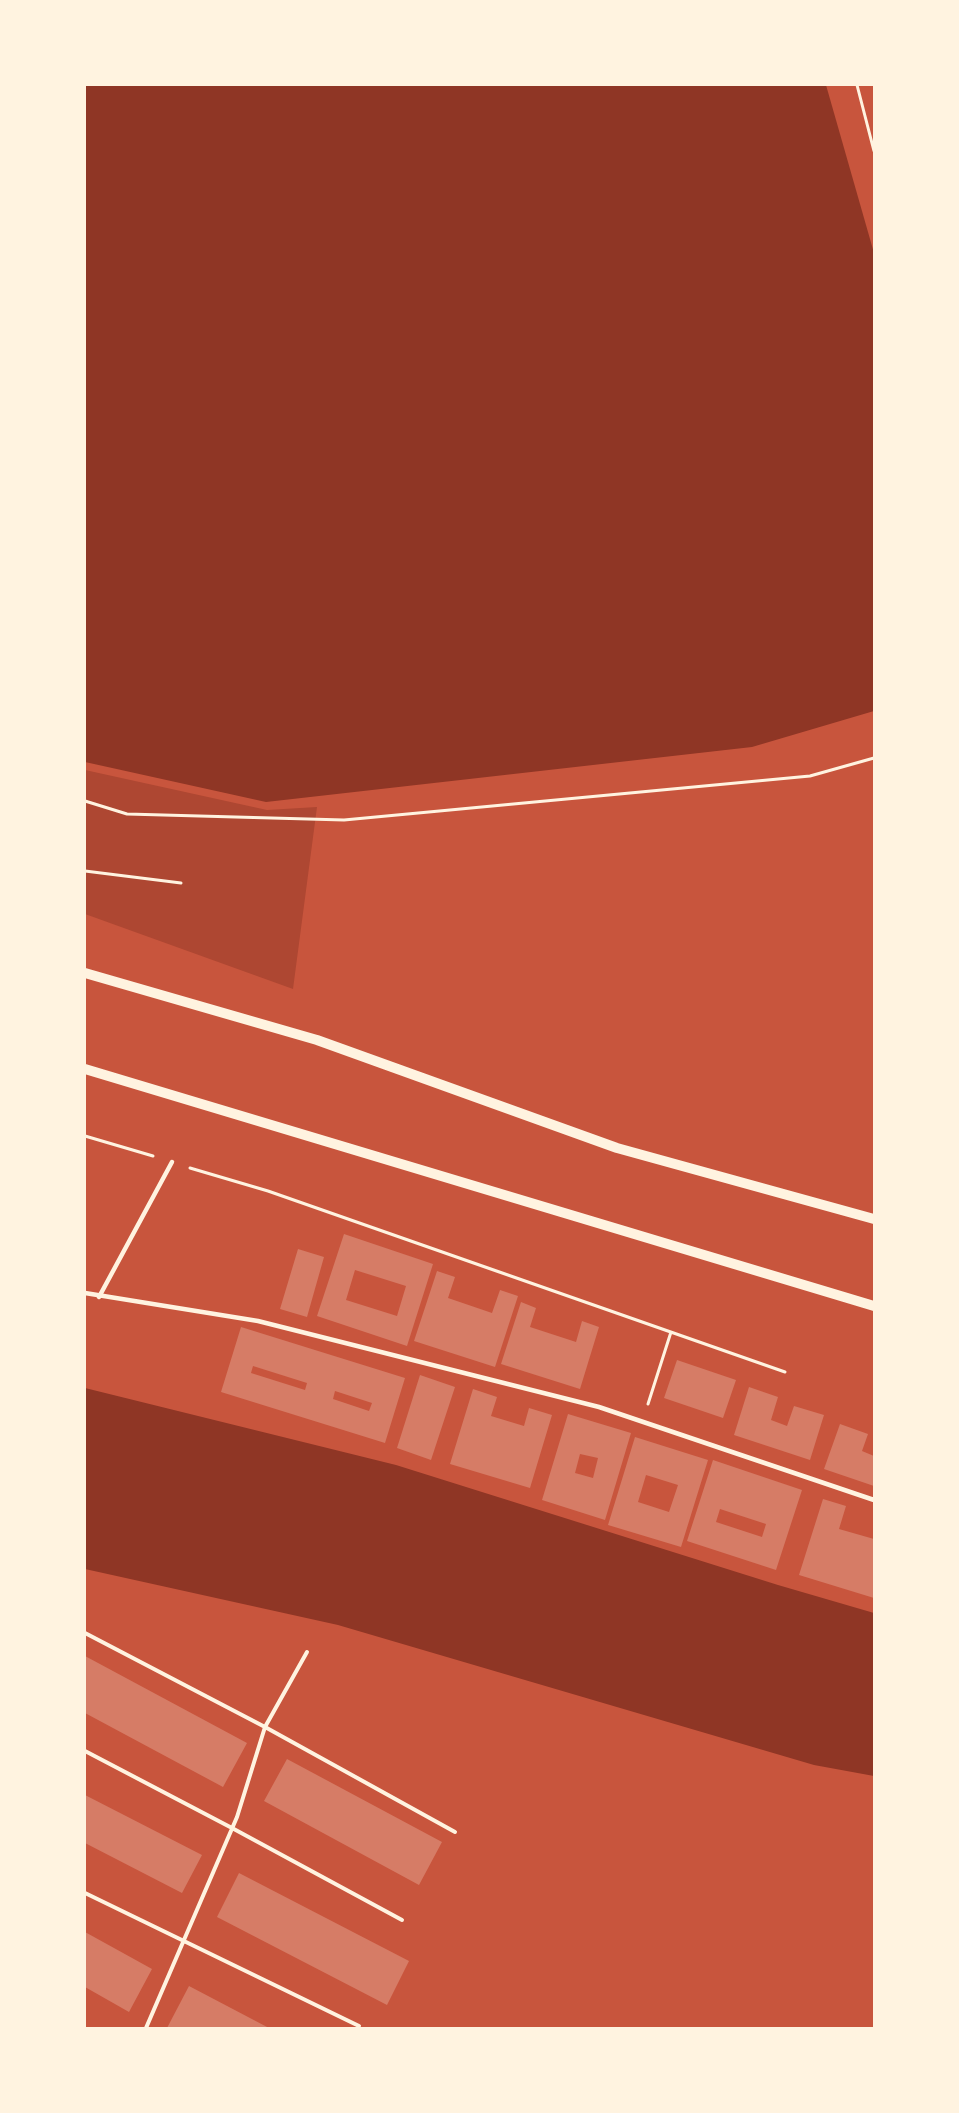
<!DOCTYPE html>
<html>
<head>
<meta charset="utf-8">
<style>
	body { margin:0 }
	#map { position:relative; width:959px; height:2113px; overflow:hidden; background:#c8553d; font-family:"IBM Plex Sans",sans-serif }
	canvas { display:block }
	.frame { position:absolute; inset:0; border:86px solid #fff3e0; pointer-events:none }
</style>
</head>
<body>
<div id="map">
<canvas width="959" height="2113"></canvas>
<div class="frame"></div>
</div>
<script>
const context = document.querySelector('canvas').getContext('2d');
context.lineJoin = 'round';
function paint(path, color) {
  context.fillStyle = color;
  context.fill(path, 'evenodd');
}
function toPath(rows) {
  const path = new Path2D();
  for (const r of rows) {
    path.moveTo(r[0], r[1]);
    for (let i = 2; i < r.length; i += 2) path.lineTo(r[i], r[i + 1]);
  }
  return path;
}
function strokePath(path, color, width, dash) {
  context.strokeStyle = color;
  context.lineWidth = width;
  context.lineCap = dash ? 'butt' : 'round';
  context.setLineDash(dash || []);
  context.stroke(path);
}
const green = toPath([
	[85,770,267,810,317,807,293,989,85,914]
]);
const water = toPath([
	[85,85,874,85,874,711,752,747,266,802,85,762],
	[85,1388,396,1465,778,1585,874,1613,874,1776,814,1765,338,1625,85,1569]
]);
const pier = toPath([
	[826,85,874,85,874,253]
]);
const building = toPath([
	[344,1234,433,1264,407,1346,317,1316],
	[355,1270,406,1286,397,1316,346,1300],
	[298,1249,324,1257,307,1317,280,1309],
	[437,1271,455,1277,448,1298,492,1313,500,1290,518,1296,495,1367,414,1341],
	[521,1302,536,1308,530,1327,576,1342,582,1321,599,1327,580,1389,501,1364],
	[241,1327,405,1378,385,1443,221,1392],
	[253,1366,307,1383,305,1390,251,1373],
	[335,1391,372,1403,369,1411,333,1399],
	[677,1360,736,1380,723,1418,664,1398],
	[420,1375,455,1387,431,1460,397,1448],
	[749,1387,778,1397,771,1420,787,1426,794,1406,824,1415,810,1460,734,1435],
	[473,1389,497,1397,491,1416,524,1426,529,1408,552,1415,530,1488,450,1464],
	[568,1414,631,1433,605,1520,542,1500],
	[580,1454,598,1458,593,1478,575,1473],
	[840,1424,868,1434,862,1451,874,1456,874,1486,824,1469],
	[635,1437,708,1460,681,1547,608,1525],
	[646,1475,678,1485,669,1512,638,1502],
	[713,1460,802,1490,776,1570,687,1541],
	[720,1509,766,1524,762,1537,716,1522],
	[823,1499,846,1506,839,1529,874,1539,874,1598,799,1575],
	[85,1656,247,1743,223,1787,85,1713],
	[287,1759,442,1842,419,1885,264,1801],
	[85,1795,202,1855,182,1893,85,1843],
	[239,1873,409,1961,387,2005,217,1917],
	[85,1932,152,1969,129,2012,85,1987],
	[189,1986,269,2028,167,2028]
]);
const path = toPath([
	[857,85,874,151],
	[85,801,127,814,344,820,810,776,874,758],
	[85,871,181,883],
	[85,1136,153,1156],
	[190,1168,268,1191,785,1372],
	[648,1404,671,1332]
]);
const service = toPath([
	[85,1633,265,1727,455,1832],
	[85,1751,232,1828,402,1920],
	[85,1893,359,2026],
	[146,2028,237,1817,265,1727,307,1652]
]);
const pedestrian = toPath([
	[85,1293,258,1321,599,1407,874,1500],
	[99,1297,172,1162]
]);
const secondary = toPath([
	[85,973,317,1040,617,1148,874,1219],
	[85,1069,874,1306]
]);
paint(green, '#ae4732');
paint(water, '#8f3625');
paint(pier, '#c8553d');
paint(building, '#d67c66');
strokePath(path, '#fff3e0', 3);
strokePath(service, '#fff3e0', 4);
strokePath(pedestrian, '#fff3e0', 4.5);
strokePath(secondary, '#fff3e0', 10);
</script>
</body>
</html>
